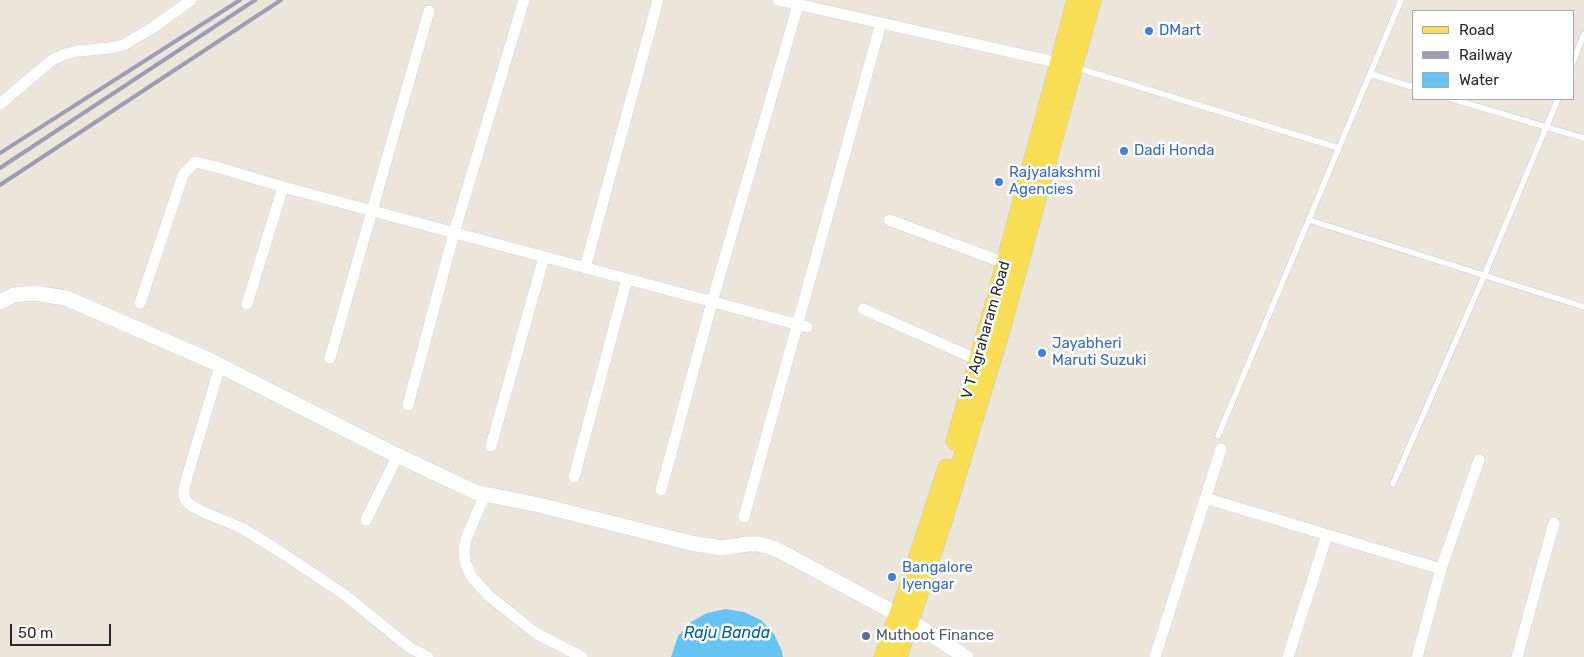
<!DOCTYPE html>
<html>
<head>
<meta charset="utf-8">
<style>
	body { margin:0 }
	#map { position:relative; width:1584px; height:657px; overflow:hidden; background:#ece6da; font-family:Rubik,sans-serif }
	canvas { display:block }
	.legend { position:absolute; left:1412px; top:10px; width:162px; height:90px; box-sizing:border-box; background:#fff; border:1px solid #a9a9a9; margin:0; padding:6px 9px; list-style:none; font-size:15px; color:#292929 }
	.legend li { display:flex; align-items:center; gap:10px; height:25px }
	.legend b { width:25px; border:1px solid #a9a9a9 }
	.scale { position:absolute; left:10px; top:624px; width:101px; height:22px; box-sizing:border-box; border:2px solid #292929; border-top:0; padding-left:6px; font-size:15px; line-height:18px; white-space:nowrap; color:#292929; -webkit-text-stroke:4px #fff; paint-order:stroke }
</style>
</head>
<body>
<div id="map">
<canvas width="1584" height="657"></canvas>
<ul class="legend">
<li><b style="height:6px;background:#f8de53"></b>Road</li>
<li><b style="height:6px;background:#9c9eb5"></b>Railway</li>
<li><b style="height:14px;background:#66c4f5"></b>Water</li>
</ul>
<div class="scale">50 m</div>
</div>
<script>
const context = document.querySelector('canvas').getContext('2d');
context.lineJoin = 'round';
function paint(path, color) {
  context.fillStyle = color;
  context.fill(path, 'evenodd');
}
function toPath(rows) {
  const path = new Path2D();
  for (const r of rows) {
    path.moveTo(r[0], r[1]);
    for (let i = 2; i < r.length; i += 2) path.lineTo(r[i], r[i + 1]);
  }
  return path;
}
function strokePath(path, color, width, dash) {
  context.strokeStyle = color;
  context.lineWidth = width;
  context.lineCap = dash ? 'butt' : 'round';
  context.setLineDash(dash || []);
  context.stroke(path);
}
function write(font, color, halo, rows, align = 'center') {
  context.font = font + ' Rubik,sans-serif';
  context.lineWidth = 5;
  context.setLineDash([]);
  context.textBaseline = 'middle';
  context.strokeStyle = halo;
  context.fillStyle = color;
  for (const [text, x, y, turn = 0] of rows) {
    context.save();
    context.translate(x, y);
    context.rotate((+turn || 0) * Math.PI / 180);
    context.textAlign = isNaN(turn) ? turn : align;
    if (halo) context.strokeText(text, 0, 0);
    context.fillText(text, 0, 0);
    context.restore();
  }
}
const water = toPath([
	[726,609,744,612,761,620,774,634,782,651,783,657,671,657,678,636,691,622,707,613]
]);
const lane = toPath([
	[1573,62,1584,34],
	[1074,67,1339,148],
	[1370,74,1413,87],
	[1452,99,1584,138],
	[1309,220,1584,307],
	[1218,436,1401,0],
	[1393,484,1484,276,1558,99]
]);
const street = toPath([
	[778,0,1064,64],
	[0,104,52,60,65,54,78,51,110,48,123,45,154,27,191,0],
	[283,187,807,327],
	[889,220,1005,263],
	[585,268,658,0],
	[140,303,183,175,195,162,217,167,283,187,247,304],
	[863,309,978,360],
	[330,358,429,11],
	[220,366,187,477,184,489,184,497,189,504,203,512,242,528,279,551,345,595,409,647,428,657],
	[408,405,454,233,524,0],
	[491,446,544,257],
	[574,477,627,279],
	[661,490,712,302,798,5],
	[485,494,466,539,464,550,465,562,471,576,489,596,537,634,582,657],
	[1205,498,1441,569],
	[744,517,881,23],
	[366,520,398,455],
	[1155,657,1221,449],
	[1288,657,1327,535],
	[1417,657,1441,569,1479,460],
	[1517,657,1554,523]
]);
const secondary = toPath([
	[0,302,14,295,34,293,66,298,209,360,386,450,475,492,539,505,691,543,721,548,748,544,759,544,776,549,910,621,966,657]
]);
const primary = toPath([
	[955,441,993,308,1076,0],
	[883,657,908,587,947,468],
	[898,657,944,518,1001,330,1092,0]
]);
const rail = toPath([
	[0,153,240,0],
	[0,168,255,0],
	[0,185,281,0]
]);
const markers = [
	[1149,31,5,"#3f7fe0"],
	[1124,151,5,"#3f7fe0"],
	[999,182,5,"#3f7fe0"],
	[1042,353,5,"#3f7fe0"],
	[892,577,5,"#3f7fe0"],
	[866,636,5,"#5c6f8a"]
];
const shopNames = [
	["DMart",1159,31],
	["Dadi Honda",1134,151],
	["Rajyalakshmi",1009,173],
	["Agencies",1009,190],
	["Jayabheri",1052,344],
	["Maruti Suzuki",1052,361],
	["Bangalore",902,568],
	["Iyengar",902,585]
];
const streetNames = [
	["V T Agraharam Road",986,330,-74]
];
const serviceNames = [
	["Muthoot Finance",876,636]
];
const waterNames = [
	["Raju Banda",727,633]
];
paint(water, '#66c4f5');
strokePath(lane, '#cfd1e3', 7);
strokePath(street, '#cfd1e3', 12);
strokePath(secondary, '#cfd1e3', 16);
strokePath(primary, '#c7c7c7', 19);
strokePath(lane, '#fff', 5.5);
strokePath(street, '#fff', 11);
strokePath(secondary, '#fff', 15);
strokePath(primary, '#f8de53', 18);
strokePath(rail, '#9c9eb5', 4);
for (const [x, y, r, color] of markers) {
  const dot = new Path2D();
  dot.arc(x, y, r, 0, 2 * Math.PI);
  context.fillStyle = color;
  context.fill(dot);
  strokePath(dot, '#fff', 2);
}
write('15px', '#366cbe', '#fff', shopNames, 'left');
write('15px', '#292929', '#fff', streetNames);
write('15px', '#4e5e75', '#fff', serviceNames, 'left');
write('italic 16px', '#065fa0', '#fff', waterNames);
</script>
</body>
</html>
